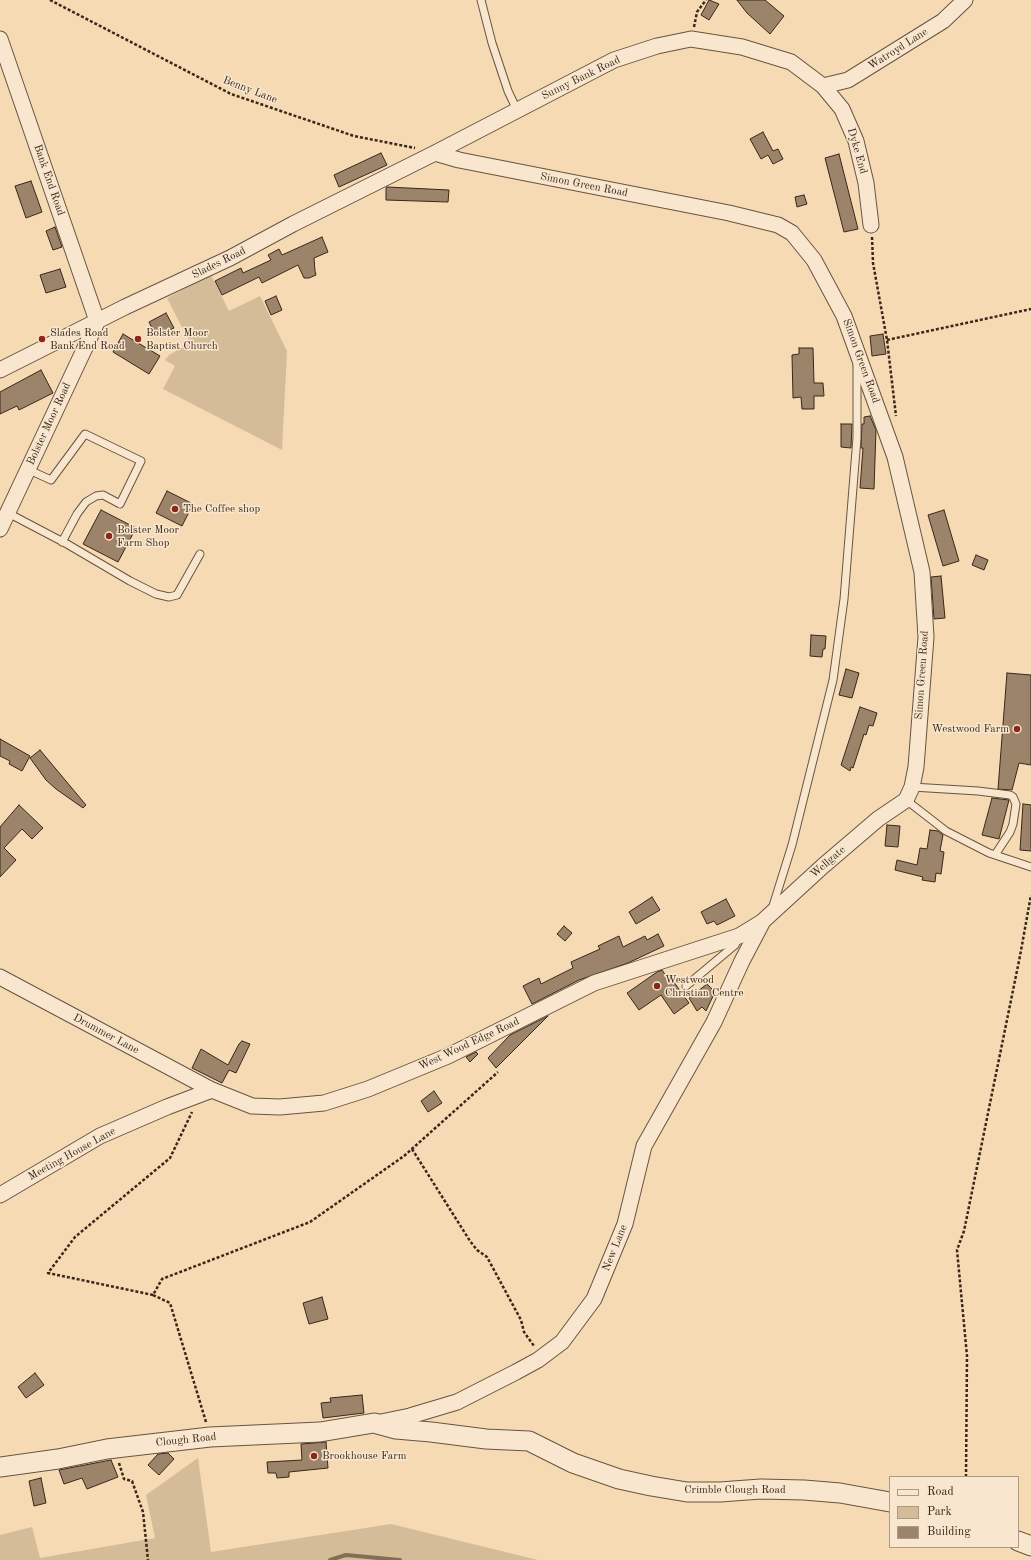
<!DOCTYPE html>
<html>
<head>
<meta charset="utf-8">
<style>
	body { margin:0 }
	#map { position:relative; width:1031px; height:1560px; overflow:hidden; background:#f5dab3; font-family:"Old Standard TT",serif }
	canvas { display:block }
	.legend { position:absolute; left:889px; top:1476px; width:130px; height:72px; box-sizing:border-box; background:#f8e7ce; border:1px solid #ac9a86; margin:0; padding:5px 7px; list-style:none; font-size:12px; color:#39271a }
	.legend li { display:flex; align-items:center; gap:8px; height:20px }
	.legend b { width:20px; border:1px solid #ac9a86 }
</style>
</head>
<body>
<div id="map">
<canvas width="1031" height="1560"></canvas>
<ul class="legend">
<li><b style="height:5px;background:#f8e7ce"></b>Road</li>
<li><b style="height:11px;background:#d5bc99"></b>Park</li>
<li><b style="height:11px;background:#9b846a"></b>Building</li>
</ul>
</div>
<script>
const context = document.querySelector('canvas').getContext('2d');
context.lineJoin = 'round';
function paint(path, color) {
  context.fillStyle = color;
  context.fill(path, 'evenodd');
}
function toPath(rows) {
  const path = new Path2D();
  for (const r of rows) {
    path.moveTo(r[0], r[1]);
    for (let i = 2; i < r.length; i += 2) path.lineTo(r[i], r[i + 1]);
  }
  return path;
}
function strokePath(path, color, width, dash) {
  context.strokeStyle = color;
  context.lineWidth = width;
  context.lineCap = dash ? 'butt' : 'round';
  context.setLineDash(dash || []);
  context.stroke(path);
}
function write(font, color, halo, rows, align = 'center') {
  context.font = font + ' "Old Standard TT",serif';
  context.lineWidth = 3;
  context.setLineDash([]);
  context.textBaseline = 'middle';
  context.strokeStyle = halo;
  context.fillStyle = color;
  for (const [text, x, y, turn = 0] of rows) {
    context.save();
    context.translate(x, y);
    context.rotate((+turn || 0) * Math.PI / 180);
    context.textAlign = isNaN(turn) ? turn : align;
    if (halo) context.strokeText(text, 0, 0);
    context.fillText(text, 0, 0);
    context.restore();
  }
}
const green = toPath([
	[211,275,229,311,260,296,287,351,282,450,163,389,175,366,165,360,169,355,190,343,167,298],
	[198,1458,211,1552,391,1524,538,1560,0,1560,0,1535,32,1527,40,1558,155,1538,146,1495]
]);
const stream = toPath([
	[330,1560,346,1555,400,1560]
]);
const building = toPath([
	[709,0,719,4,709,20,701,15,709,0],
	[737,0,765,0,784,16,770,34,747,13,737,0],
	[763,132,773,151,778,149,783,159,773,164,768,155,761,159,750,139,763,132],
	[381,153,387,165,339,187,334,175,381,153],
	[839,154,858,229,844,232,825,158,839,154],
	[31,181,42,212,26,218,15,186,31,181],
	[387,187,449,190,448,202,386,200,386,188,387,187],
	[804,195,807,204,797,207,795,197,804,195],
	[55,227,62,247,53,250,46,231,55,227],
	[322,237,328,252,314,258,315,271,316,275,309,278,304,278,298,265,262,283,259,277,222,295,215,281,241,268,243,273,271,260,268,255,279,249,282,255,322,237],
	[60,269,66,287,46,293,40,275,60,269],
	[276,296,282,310,271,315,265,301,276,296],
	[166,313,174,328,156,337,149,322,166,313],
	[123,334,160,356,149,374,113,352,123,334],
	[883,334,886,354,872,356,870,336,883,334],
	[799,348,813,348,814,383,823,383,824,396,814,396,814,409,802,409,801,397,793,398,792,355,799,354,799,348],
	[41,370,53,393,19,410,17,406,0,414,0,392,41,370],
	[870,416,876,430,874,489,860,488,863,448,861,448,862,424,864,424,864,417,870,416],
	[841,424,852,424,851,448,841,447,841,424],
	[167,491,193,504,182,526,156,513,167,491],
	[101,510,136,528,118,562,83,544,101,510],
	[944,510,959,561,943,566,928,515,944,510],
	[976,555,988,560,984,570,972,565,976,555],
	[941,576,945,618,934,619,931,577,941,576],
	[811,635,826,636,825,649,823,649,822,657,810,656,811,635],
	[846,669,859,673,852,698,839,695,846,669],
	[1007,673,1031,675,1031,765,1019,763,1012,790,998,789,1007,673],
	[860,707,877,713,873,726,869,725,866,735,864,734,853,768,851,767,850,771,841,765,860,707],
	[0,739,30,756,22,771,9,764,10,761,0,756,0,739],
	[40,750,86,805,83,808,56,789,46,780,30,758,40,750],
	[992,798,1009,800,999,839,982,835,992,798],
	[1023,804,1031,805,1031,851,1020,850,1023,804],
	[19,805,43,828,32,839,22,829,4,848,16,860,0,877,0,827,19,805],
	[887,825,900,826,898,847,885,846,887,825],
	[930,830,938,831,943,835,940,851,944,852,941,874,936,873,935,882,922,880,923,877,895,870,897,860,917,865,920,848,927,849,930,830],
	[652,897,660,910,636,924,629,912,652,897],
	[726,899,735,916,717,925,714,921,707,924,701,912,726,899],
	[564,926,572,933,565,941,557,934,564,926],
	[658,934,664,946,628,963,579,980,532,1004,523,986,539,978,541,984,573,968,571,962,600,949,598,946,619,936,623,947,645,936,647,940,658,934],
	[662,970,669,980,671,978,689,1003,674,1014,661,995,639,1010,627,993,657,972,662,970],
	[707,984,715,992,706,1011,702,1007,697,1011,689,998,707,984],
	[548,1016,496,1068,488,1058,510,1035,548,1016],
	[242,1041,250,1044,236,1073,229,1070,222,1083,192,1068,201,1049,228,1065,239,1044,242,1041],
	[476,1052,478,1054,470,1062,466,1057,476,1052],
	[434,1091,442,1103,428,1112,421,1101,434,1091],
	[322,1297,328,1319,309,1324,303,1303,322,1297],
	[35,1373,44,1385,26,1398,18,1387,35,1373],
	[362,1395,364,1413,323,1418,321,1403,331,1402,330,1398,362,1395],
	[326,1442,328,1468,289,1472,289,1477,277,1478,276,1473,268,1473,267,1462,302,1460,301,1444,326,1442],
	[168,1453,174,1459,159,1475,148,1465,158,1454,168,1453],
	[111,1460,118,1477,87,1489,82,1478,64,1484,59,1470,111,1460],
	[41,1478,46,1503,34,1506,29,1481,41,1478]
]);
const path = toPath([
	[50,0,231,94,354,136,415,148],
	[694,27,697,12,706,0],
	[872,237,873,263,887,340,896,416],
	[887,340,1031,309],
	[412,1149,470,1241,477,1250,487,1257,521,1320,524,1332,534,1346],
	[153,1295,48,1273,75,1237,170,1158,192,1112],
	[206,1422,170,1303,153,1295,162,1279,310,1222,404,1156,498,1072],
	[119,1463,124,1479,132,1481,143,1512,148,1560],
	[966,1477,967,1356,957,1250,964,1231,1020,956,1031,895]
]);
const service = toPath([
	[481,0,492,43,508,91,517,110],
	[27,469,51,480,85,434,141,461,120,504,103,495,96,496,86,502,77,514,62,542],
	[8,513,67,544,130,581,156,594,169,597,177,595,200,554],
	[912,787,978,791,1010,795,1013,797,1016,804,1013,824,1010,832,995,855],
	[906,800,946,831,989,853,1031,867],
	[772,909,792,845,833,680,844,599,857,438,857,365],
	[686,986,735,945,738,938]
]);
const minor = toPath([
	[0,39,95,315,98,320],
	[823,86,848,80,943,21,965,0],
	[0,370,125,307,230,258,293,224,435,153,614,60,657,46,691,39,742,47,791,62,823,86,842,109,856,141,866,183,871,225],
	[0,529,98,320],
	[0,977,212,1090,252,1106,280,1107,324,1103,368,1089,448,1056,594,983,739,936,762,922],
	[0,1195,100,1136,167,1107,212,1090],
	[376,1423,410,1416,457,1402,516,1372,538,1360,562,1342,594,1299,625,1224,644,1146,714,1022,742,961,763,921,823,866,878,819,906,800,912,787,916,767,926,637,922,572,895,457,844,316,814,260,792,233,778,225,729,213,459,160,435,153]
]);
const tertiary = toPath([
	[0,1467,58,1459,107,1449,210,1437,320,1432,374,1423,396,1429,431,1432,486,1439,529,1441,573,1463,619,1479,651,1486,687,1492,720,1492,761,1489,804,1490,840,1493,890,1502],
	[1018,1541,1031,1546]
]);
const markers = [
	[42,339,4,"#8f2418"],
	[138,339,4,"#8f2418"],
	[175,509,4,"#8f2418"],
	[109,536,4,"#8f2418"],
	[1017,729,4,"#8f2418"],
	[657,986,4,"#8f2418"],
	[314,1456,4,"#8f2418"]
];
const streetNames = [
	["Watroyd Lane",898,49,-32],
	["Sunny Bank Road",581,78,-26],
	["Benny Lane",250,90,21],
	["Dyke End",857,151,74],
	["Bank End Road",49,180,71],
	["Simon Green Road",584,185,11],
	["Slades Road",219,263,-26],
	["Simon Green Road",861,361,70],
	["Bolster Moor Road",49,424,-65],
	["Simon Green Road",922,675,-86],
	["Wellgate",828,862,-41],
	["Drummer Lane",106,1034,28],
	["West Wood Edge Road",469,1044,-25],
	["Meeting House Lane",72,1154,-29],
	["New Lane",615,1248,-68],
	["Clough Road",186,1440,-6],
	["Crimble Clough Road",735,1490]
];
const poiNames = [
	["Slades Road",50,333],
	["Bank End Road",50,346],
	["Bolster Moor",146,333],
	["Baptist Church",146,346],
	["The Coffee shop",183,509],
	["Bolster Moor",117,530],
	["Farm Shop",117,543],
	["Westwood Farm",1009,729,"right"],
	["Westwood",665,980],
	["Christian Centre",665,993],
	["Brookhouse Farm",322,1456]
];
paint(green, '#d5bc99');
strokePath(stream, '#836e57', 4);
paint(building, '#9b846a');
strokePath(building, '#39271a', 1);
strokePath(service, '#685440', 9);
strokePath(minor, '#685440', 17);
strokePath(tertiary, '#685440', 21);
strokePath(path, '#39271a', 2.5, [3, 2]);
strokePath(service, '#f8e7ce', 7);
strokePath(minor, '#f8e7ce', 15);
strokePath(tertiary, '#f8e7ce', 19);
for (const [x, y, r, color] of markers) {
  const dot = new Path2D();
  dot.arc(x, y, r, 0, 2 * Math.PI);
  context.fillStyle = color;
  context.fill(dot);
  strokePath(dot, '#f8e7ce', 1.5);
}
write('11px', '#39271a', '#f8e7ce', streetNames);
write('11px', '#39271a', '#f8e7ce', poiNames, 'left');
</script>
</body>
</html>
